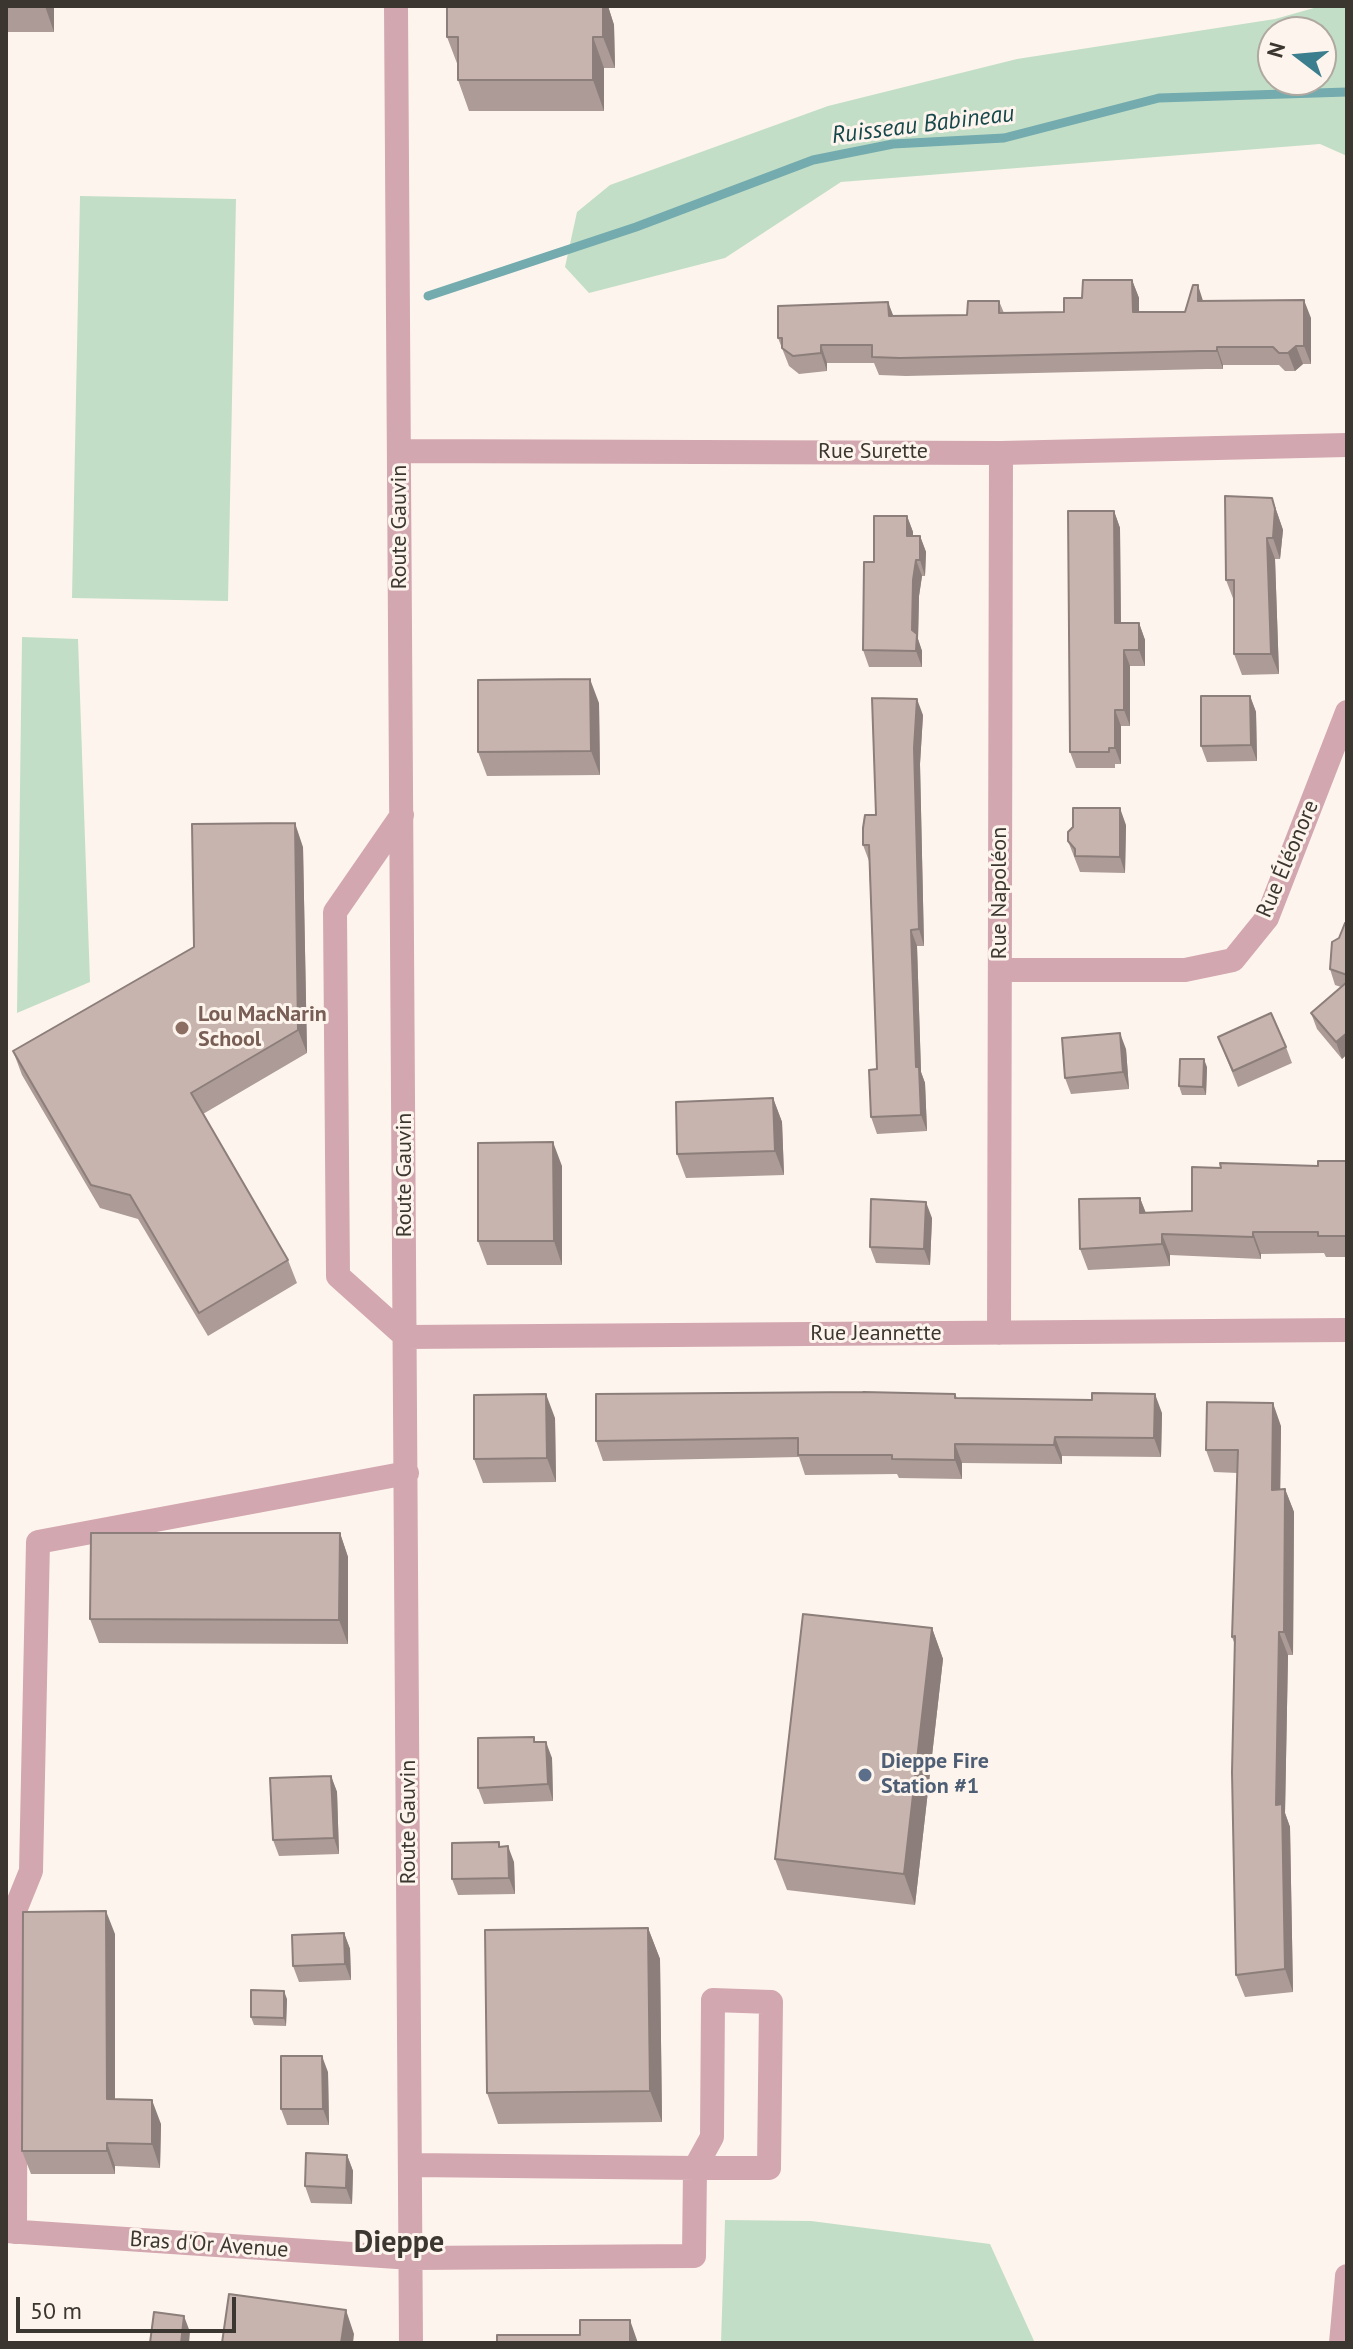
<!DOCTYPE html>
<html>
<head>
<meta charset="utf-8">
<style>
	body { margin:0 }
	#map { position:relative; width:1353px; height:2349px; overflow:hidden; background:#fdf5ed; font-family:"PT Sans",sans-serif }
	canvas { display:block }
	.frame { position:absolute; inset:0; border:8px solid #3b3630; pointer-events:none }
	.north { position:absolute; left:1257px; top:16px; width:80px; height:80px; box-sizing:border-box; background:#fdf5ed; border:2px solid #afa9a1; border-radius:50%; rotate:286deg; font-size:22px; font-weight:700; line-height:32px; text-align:center; color:#3b3630 }
	.north::after { content:''; display:block; margin:auto; width:28px; height:36px; background:#3b7e8e; clip-path:polygon(50% 0,100% 100%,50% 72%,0 100%) }
	.scale { position:absolute; left:16px; top:2297px; width:220px; height:36px; box-sizing:border-box; border:4px solid #3b3630; border-top:0; padding-left:10px; font-size:24px; line-height:28px; white-space:nowrap; color:#3b3630; -webkit-text-stroke:6px #fdf5ed; paint-order:stroke }
</style>
</head>
<body>
<div id="map">
<canvas width="1353" height="2349"></canvas>
<div class="frame"></div>
<div class="north">N</div>
<div class="scale">50 m</div>
</div>
<script>
const context = document.querySelector('canvas').getContext('2d');
context.lineJoin = 'round';
function paint(path, color) {
  context.fillStyle = color;
  context.fill(path, 'evenodd');
}
function toPath(rows) {
  const path = new Path2D();
  for (const r of rows) {
    path.moveTo(r[0], r[1]);
    for (let i = 2; i < r.length; i += 2) path.lineTo(r[i], r[i + 1]);
  }
  return path;
}
function strokePath(path, color, width, dash) {
  context.strokeStyle = color;
  context.lineWidth = width;
  context.lineCap = dash ? 'butt' : 'round';
  context.setLineDash(dash || []);
  context.stroke(path);
}
function write(font, color, halo, rows, align = 'center') {
  context.font = font + ' "PT Sans",sans-serif';
  context.lineWidth = 6;
  context.setLineDash([]);
  context.textBaseline = 'middle';
  context.strokeStyle = halo;
  context.fillStyle = color;
  for (const [text, x, y, turn = 0] of rows) {
    context.save();
    context.translate(x, y);
    context.rotate((+turn || 0) * Math.PI / 180);
    context.textAlign = isNaN(turn) ? turn : align;
    if (halo) context.strokeText(text, 0, 0);
    context.fillText(text, 0, 0);
    context.restore();
  }
}
const green = toPath([
	[1321,6,1347,6,1347,156,1320,144,841,182,725,258,589,293,565,267,577,212,610,185,828,106,1017,59,1275,19],
	[1273,32,1321,32,1321,80,1273,80],
	[80,196,236,199,228,601,72,598],
	[22,637,78,639,90,982,17,1013],
	[725,2220,811,2221,990,2244,1035,2343,721,2343]
]);
const stream = toPath([
	[428,296,636,227,813,160,893,144,1004,138,1159,98,1347,92]
]);
const minor = toPath([
	[396,6,411,2343],
	[399,451,1001,453,1347,445],
	[402,815,335,912,338,1276,406,1337,1347,1330],
	[1000,970,1185,970,1233,960,1267,918,1347,712],
	[999,1333,1001,453],
	[6,2231,412,2258,694,2256,695,2168,712,2137,713,2000,771,2002,769,2168,695,2168,412,2165],
	[15,2232,16,1908,31,1871,38,1542,407,1473],
	[1341,2343,1347,2276]
]);
const wall = toPath([
	[6,6,54,6,54,32,6,32],
	[447,6,608,6,614,25,615,68,604,68,604,111,469,111,458,80,458,66,447,37],
	[1132,280,1139,298,1139,312,1185,312,1203,301,1311,318,1311,364,1303,364,1295,371,1285,371,1279,365,1223,365,1223,369,1207,369,906,376,879,375,874,363,827,363,827,371,799,374,789,366,778,338,893,316,967,315,999,301,1004,313,1064,312,1082,298],
	[1272,498,1283,530,1280,559,1275,559,1279,674,1242,675,1234,654,1234,601,1226,580],
	[1114,511,1120,528,1121,623,1139,623,1145,640,1145,666,1130,666,1130,726,1121,726,1121,764,1115,764,1115,768,1076,768,1070,752],
	[907,516,913,532,913,536,920,536,926,552,925,576,922,576,919,596,918,639,922,651,922,667,869,667,863,650,874,562],
	[1250,696,1256,712,1257,761,1207,762,1201,746],
	[599,703,600,775,487,776,478,752],
	[923,715,920,764,924,946,917,946,921,1072,925,1083,927,1131,877,1134,871,1117,877,1069,869,861,863,845],
	[1126,825,1125,873,1080,872,1068,841,1073,827],
	[303,847,307,1053,203,1114,288,1260,297,1283,208,1336,138,1219,100,1208,22,1075,13,1051,194,947],
	[1347,923,1347,1054,1342,1059,1317,1029,1311,1013,1341,987,1335,985,1330,969,1339,938],
	[1218,1037,1286,1047,1292,1063,1238,1087],
	[1126,1049,1129,1089,1071,1094,1065,1078],
	[1207,1067,1206,1095,1182,1095,1179,1086],
	[773,1098,782,1122,784,1175,686,1178,677,1154],
	[1347,1161,1347,1257,1326,1257,1324,1253,1261,1254,1261,1259,1170,1255,1170,1266,1088,1270,1080,1249,1140,1198,1146,1213,1192,1211,1318,1166],
	[562,1166,562,1265,487,1265,478,1241],
	[932,1218,930,1265,876,1263,870,1247],
	[955,1394,957,1398,1162,1413,1161,1457,1062,1456,1062,1464,962,1463,962,1479,899,1478,897,1474,805,1475,799,1457,603,1461,596,1441],
	[555,1418,556,1482,483,1483,474,1459],
	[1281,1426,1280,1490,1285,1489,1294,1512,1293,1655,1288,1655,1285,1813,1290,1827,1293,1992,1245,1997,1236,1975,1235,1645,1232,1637,1238,1473,1214,1472,1206,1450],
	[340,1533,348,1557,348,1644,99,1643,90,1619],
	[932,1628,943,1659,915,1905,787,1890,775,1859],
	[536,1742,552,1758,553,1801,484,1804,478,1788],
	[331,1776,337,1792,339,1854,279,1856,273,1840],
	[514,1862,515,1894,458,1895,452,1879],
	[648,1928,660,1959,662,2122,498,2124,487,2093],
	[344,1933,350,1949,351,1980,299,1982,293,1966],
	[115,1934,115,2099,161,2124,160,2168,115,2166,115,2174,31,2174,22,2151],
	[287,1999,286,2026,254,2025,251,2017],
	[328,2072,329,2125,287,2125,281,2109],
	[347,2155,353,2171,352,2204,311,2203,305,2186]
]);
const shadedWall = toPath([
	[45,6,54,6,54,32],
	[603,6,608,6,614,25,615,68,603,37],
	[593,37,604,68,604,111,593,80],
	[1132,280,1139,298,1139,330,1133,312],
	[1198,285,1204,304,1198,301],
	[1304,300,1311,318,1311,364,1304,346],
	[888,302,895,320,889,316],
	[821,345,827,363,827,371,821,353],
	[1296,346,1303,364,1295,371,1288,353],
	[1217,347,1223,365,1223,369,1217,351],
	[1272,498,1283,530,1280,559,1273,538],
	[1114,511,1120,528,1121,640,1115,623],
	[907,516,913,532,913,552,907,536],
	[920,536,926,552,925,576,920,560],
	[1267,538,1275,559,1279,674,1271,654],
	[916,560,922,576,919,596,918,639,922,651,922,667,916,651,912,630,913,580],
	[1139,623,1145,640,1145,666,1139,650],
	[1124,650,1130,666,1130,726,1124,710],
	[590,679,599,703,600,775,591,751],
	[1250,696,1256,712,1257,761,1251,745],
	[917,699,923,715,920,764,924,946,919,929,914,748],
	[1115,710,1121,726,1121,764,1115,748],
	[1120,808,1126,825,1125,873,1120,857],
	[295,823,303,847,307,1053,298,1030],
	[911,930,917,946,921,1072,925,1083,927,1131,921,1115,916,1067],
	[1120,1033,1126,1049,1129,1089,1123,1072],
	[1347,1033,1347,1054,1342,1059,1336,1042],
	[1204,1059,1207,1067,1206,1095,1203,1087],
	[773,1098,782,1122,784,1175,775,1151],
	[553,1142,562,1166,562,1265,554,1241],
	[1140,1198,1148,1219,1140,1213],
	[926,1202,932,1218,930,1265,924,1249],
	[1253,1232,1261,1254,1261,1259,1253,1237],
	[1162,1234,1170,1255,1170,1266,1162,1244],
	[546,1394,555,1418,556,1482,547,1458],
	[1155,1394,1162,1413,1161,1457,1154,1438],
	[1273,1403,1281,1426,1280,1513,1272,1490],
	[1055,1437,1062,1456,1062,1464,1054,1445],
	[955,1444,962,1463,962,1479,955,1460],
	[1285,1489,1294,1512,1293,1655,1284,1632],
	[340,1533,348,1557,348,1644,339,1620],
	[932,1628,943,1659,915,1905,904,1874],
	[1279,1632,1288,1655,1285,1813,1290,1827,1293,1992,1285,1969,1276,1805],
	[546,1742,552,1758,553,1801,548,1784],
	[331,1776,337,1792,339,1854,334,1838],
	[508,1846,514,1862,515,1894,509,1878],
	[106,1911,115,1934,115,2122,107,2099],
	[648,1928,660,1959,662,2122,650,2091],
	[344,1933,350,1949,351,1980,345,1964],
	[284,1991,287,1999,286,2026,284,2018],
	[322,2056,328,2072,329,2125,323,2109],
	[152,2100,161,2124,160,2168,152,2144],
	[107,2143,115,2166,115,2174,107,2151],
	[347,2155,353,2171,352,2204,346,2188],
	[346,2310,354,2334,353,2343,341,2343],
	[184,2316,190,2332,189,2343,181,2343],
	[630,2320,638,2343,630,2343]
]);
const building = toPath([
	[447,6,603,6,603,37,593,37,593,80,458,80,458,37,447,37,447,6],
	[1083,280,1132,280,1133,312,1185,312,1193,285,1198,285,1198,301,1304,300,1304,346,1296,346,1288,353,1279,353,1273,347,1217,347,1217,351,1200,351,900,358,872,357,872,345,821,345,821,353,793,356,782,348,782,338,778,338,778,306,888,302,889,316,967,315,968,301,999,301,999,313,1064,312,1064,298,1082,298,1083,280],
	[1225,496,1272,498,1275,509,1273,538,1267,538,1271,654,1234,654,1234,580,1226,580,1225,496],
	[1068,511,1114,511,1115,623,1139,623,1139,650,1124,650,1124,710,1115,710,1115,748,1109,748,1109,752,1070,752,1068,511],
	[874,516,907,516,907,536,920,536,920,560,916,560,913,580,912,630,917,634,916,651,863,650,864,562,874,562,874,516],
	[590,679,591,751,478,752,478,680,590,679],
	[1201,696,1250,696,1251,745,1201,746,1201,696],
	[872,698,917,699,914,748,919,929,911,930,916,1067,919,1067,921,1115,871,1117,869,1070,877,1069,869,845,863,845,863,828,865,815,876,815,872,698],
	[1073,808,1120,808,1120,857,1075,856,1075,849,1068,841,1068,832,1073,827,1073,808],
	[295,823,298,1030,191,1093,288,1260,199,1313,130,1195,91,1185,13,1051,194,947,192,824,295,823],
	[1345,923,1347,923,1347,975,1330,969,1332,942,1339,938,1345,923],
	[1347,982,1347,1033,1336,1042,1311,1013,1347,982],
	[1271,1013,1286,1047,1233,1071,1218,1037,1271,1013],
	[1120,1033,1123,1072,1065,1078,1062,1038,1120,1033],
	[1180,1059,1204,1059,1203,1087,1179,1086,1180,1059],
	[773,1098,775,1151,677,1154,676,1102,773,1098],
	[553,1142,554,1241,478,1241,478,1143,553,1142],
	[1318,1161,1347,1161,1347,1236,1318,1236,1318,1232,1253,1232,1253,1237,1162,1234,1162,1244,1080,1249,1079,1199,1140,1198,1140,1213,1192,1211,1192,1167,1221,1168,1220,1163,1318,1166,1318,1161],
	[871,1199,926,1202,924,1249,870,1247,871,1199],
	[863,1392,955,1394,955,1398,1092,1400,1092,1393,1155,1394,1154,1438,1055,1437,1054,1445,955,1444,955,1460,892,1459,892,1455,798,1455,798,1438,596,1441,596,1394,863,1392],
	[546,1394,547,1458,474,1459,474,1395,546,1394],
	[1207,1402,1273,1403,1272,1490,1285,1489,1284,1632,1279,1632,1276,1805,1282,1804,1285,1969,1236,1975,1232,1772,1235,1636,1232,1637,1238,1450,1206,1450,1207,1402],
	[91,1533,340,1533,339,1620,90,1619,91,1533],
	[803,1614,932,1628,904,1874,775,1859,803,1614],
	[534,1737,534,1742,546,1742,548,1784,478,1788,478,1738,534,1737],
	[331,1776,334,1838,273,1840,270,1778,331,1776],
	[499,1842,499,1847,508,1846,509,1878,452,1879,452,1843,499,1842],
	[106,1911,107,2099,152,2100,152,2144,107,2143,107,2151,22,2151,23,1912,106,1911],
	[648,1928,650,2091,487,2093,485,1930,648,1928],
	[344,1933,345,1964,293,1966,292,1935,344,1933],
	[251,1990,284,1991,284,2018,251,2017,251,1990],
	[281,2056,322,2056,323,2109,281,2109,281,2056],
	[306,2153,347,2155,346,2188,305,2186,306,2153],
	[229,2294,346,2310,341,2343,222,2343,229,2294],
	[154,2312,184,2316,181,2343,150,2343,154,2312],
	[580,2320,630,2320,630,2343,497,2343,497,2335,580,2335,580,2320]
]);
const markers = [
	[182,1028,8,"#8d6e63"],
	[865,1775,8,"#5c6f8a"]
];
const streetNames = [
	["Rue Surette",873,452],
	["Route Gauvin",400,527,-90],
	["Rue Éléonore",1288,859,-67],
	["Rue Napoléon",1000,893,-90],
	["Route Gauvin",405,1175,-90],
	["Rue Jeannette",876,1334],
	["Route Gauvin",409,1822,-90],
	["Bras d'Or Avenue",209,2245,4]
];
const educationNames = [
	["Lou MacNarin",198,1015],
	["School",198,1040]
];
const serviceNames = [
	["Dieppe Fire",881,1762],
	["Station #1",881,1787]
];
const waterNames = [
	["Ruisseau Babineau",923,125,-7]
];
const districtNames = [
	["Dieppe",399,2243]
];
paint(green, '#c3dec7');
strokePath(stream, '#73abae', 9);
strokePath(minor, '#d3a7b0', 24);
paint(wall, '#ac9b96');
paint(shadedWall, '#8c7e7a');
paint(building, '#c8b4af');
strokePath(building, '#8c7e7a', 2);
for (const [x, y, r, color] of markers) {
  const dot = new Path2D();
  dot.arc(x, y, r, 0, 2 * Math.PI);
  context.fillStyle = color;
  context.fill(dot);
  strokePath(dot, '#fdf5ed', 3);
}
write('22px', '#3b3630', '#fdf5ed', streetNames);
write('bold 22px', '#785e54', '#fdf5ed', educationNames, 'left');
write('bold 22px', '#4e5e75', '#fdf5ed', serviceNames, 'left');
write('italic 24px', '#16484b', '#fdf5ed', waterNames);
write('bold 30px', '#3b3630', '#fdf5ed', districtNames);
</script>
</body>
</html>
